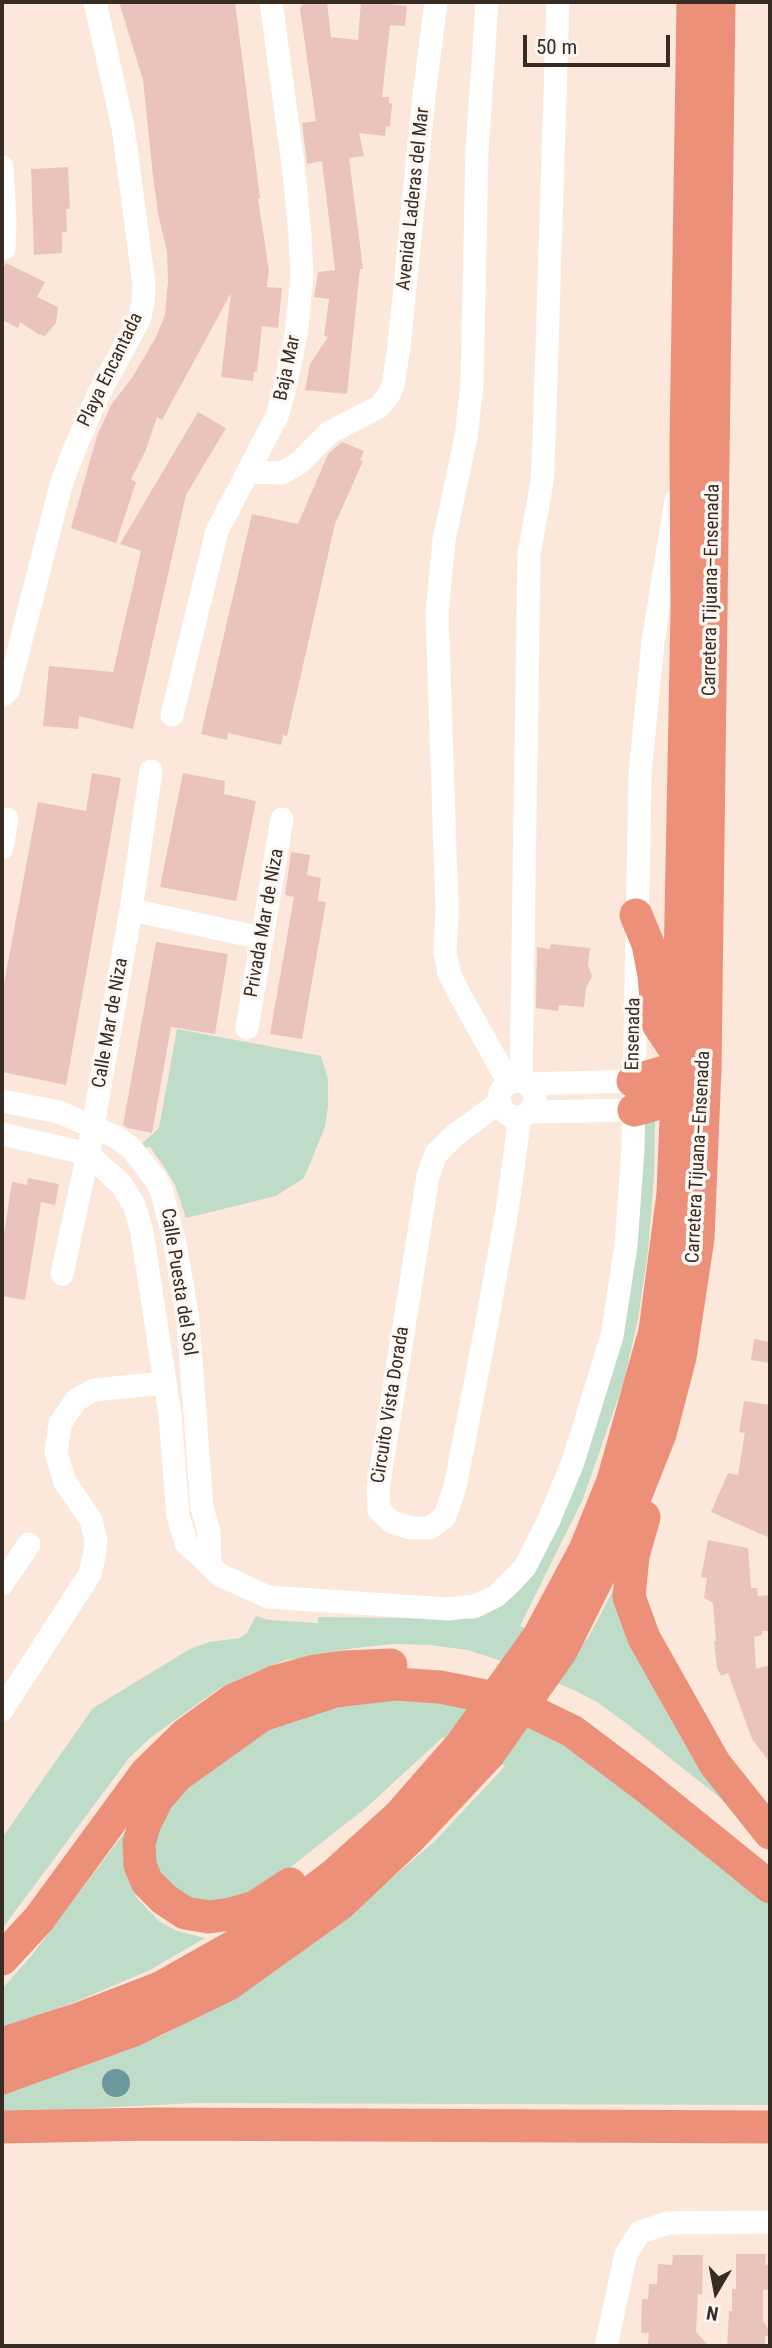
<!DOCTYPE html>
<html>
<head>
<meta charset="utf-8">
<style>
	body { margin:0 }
	#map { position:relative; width:772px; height:2348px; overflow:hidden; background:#fbe8db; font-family:"Roboto Condensed",sans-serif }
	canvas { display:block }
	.frame { position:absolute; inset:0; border:4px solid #372b22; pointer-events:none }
	.north { position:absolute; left:681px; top:2257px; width:70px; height:70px; -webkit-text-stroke:5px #fef8f4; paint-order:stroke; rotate:190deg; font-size:19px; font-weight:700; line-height:28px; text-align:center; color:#372b22 }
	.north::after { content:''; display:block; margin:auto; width:24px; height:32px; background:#372b22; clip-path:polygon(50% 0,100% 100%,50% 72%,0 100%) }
	.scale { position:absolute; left:523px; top:35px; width:147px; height:32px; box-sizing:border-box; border:4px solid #372b22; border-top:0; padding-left:9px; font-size:21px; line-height:24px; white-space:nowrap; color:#372b22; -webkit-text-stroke:5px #fef8f4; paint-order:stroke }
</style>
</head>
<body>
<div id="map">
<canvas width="772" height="2348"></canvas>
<div class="frame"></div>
<div class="north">N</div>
<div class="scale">50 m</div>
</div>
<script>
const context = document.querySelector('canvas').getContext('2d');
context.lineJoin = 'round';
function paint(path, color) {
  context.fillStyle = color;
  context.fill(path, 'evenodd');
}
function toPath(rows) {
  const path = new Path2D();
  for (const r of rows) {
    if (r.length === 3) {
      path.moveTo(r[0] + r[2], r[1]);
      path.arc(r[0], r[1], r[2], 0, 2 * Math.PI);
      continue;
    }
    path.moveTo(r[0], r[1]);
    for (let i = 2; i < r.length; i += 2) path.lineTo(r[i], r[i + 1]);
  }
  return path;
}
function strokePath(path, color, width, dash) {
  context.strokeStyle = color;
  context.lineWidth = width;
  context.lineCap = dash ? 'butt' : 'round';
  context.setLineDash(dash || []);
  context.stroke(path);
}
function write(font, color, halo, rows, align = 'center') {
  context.font = font + ' "Roboto Condensed",sans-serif';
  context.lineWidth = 7;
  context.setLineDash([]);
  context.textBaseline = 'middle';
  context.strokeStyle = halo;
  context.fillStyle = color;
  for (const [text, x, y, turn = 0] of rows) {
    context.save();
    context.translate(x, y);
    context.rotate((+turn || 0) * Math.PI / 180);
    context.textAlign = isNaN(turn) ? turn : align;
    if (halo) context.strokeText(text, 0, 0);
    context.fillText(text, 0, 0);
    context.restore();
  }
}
const green = toPath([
	[177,1029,321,1056,328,1079,328,1106,325,1127,304,1178,276,1196,186,1218,175,1185,163,1165,149,1146,138,1153,138,1147,159,1128],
	[655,1121,654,1177,648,1250,638,1319,624,1381,583,1499,520,1626,579,1649,589,1636,618,1581,749,1821,626,1723,597,1702,574,1690,493,1658,467,1650,430,1645,394,1644,355,1648,283,1661,257,1671,220,1688,150,1738,129,1758,2,1929,2,1838,93,1708,190,1649,209,1642,240,1638,247,1633,256,1616,269,1620,318,1623,318,1617,473,1619,485,1615,520,1589,537,1561,583,1455,636,1122],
	[427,1696,546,1731,770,1900,770,2105,195,2103,2,2113,2,2095,163,2035,247,1987,351,1913,435,1841,505,1766,443,1737,367,1807,269,1884,207,1909,154,1875,155,1812,244,1735,342,1701],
	[128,1828,131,1886,137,1898,159,1921,177,1931,205,1938,150,1970,80,2000,2,2029,2,1989,32,1955]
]);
const water = toPath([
	[116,2083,14]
]);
const building = toPath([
	[119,2,235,2,260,198,258,199,269,271,267,287,282,288,278,328,262,326,257,372,254,372,253,381,221,377,231,293,162,420,157,417,145,452,131,479,136,482,116,543,71,528,97,436,111,405,132,378,156,337,165,315,168,281,167,251,158,214,153,176,143,80],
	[304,2,327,2,331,37,358,40,361,2,388,2,388,4,407,6,405,26,390,25,382,97,389,97,389,103,392,104,390,127,386,126,385,136,359,133,364,156,349,158,363,269,360,269,347,394,305,390,310,364,328,337,324,336,329,299,314,297,318,272,335,270,322,161,307,164,302,123,316,121,300,9],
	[68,167,70,209,66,209,67,232,62,232,62,253,34,255,31,169],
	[6,263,45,282,37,297,58,307,56,323,45,336,38,334,20,322,18,328,2,320,2,271],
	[198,412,226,428,186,495,133,729,79,716,78,729,43,726,49,666,113,672,141,551,120,544],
	[342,442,364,451,360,460,363,461,335,524,287,736,283,735,281,745,228,733,227,740,201,734,252,514,298,524,328,454],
	[92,773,121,778,66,1085,2,1072,2,994,38,802,86,811],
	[183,773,225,781,224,794,256,801,236,901,160,887],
	[291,852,310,855,307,875,321,878,318,901,326,902,302,1039,270,1034,294,897,285,895],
	[156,942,228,954,215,1034,171,1027,152,1133,128,1128,123,1125],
	[551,944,590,948,588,965,592,976,586,988,584,1007,559,1005,558,1011,536,1008,537,947,549,949],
	[28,1178,59,1184,55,1205,41,1202,25,1300,2,1296,2,1247,12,1182,27,1185],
	[754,1339,770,1342,770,1363,751,1360],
	[744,1401,770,1405,770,1538,711,1512,728,1473,738,1475,745,1433,739,1432],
	[708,1540,748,1548,751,1588,757,1588,758,1596,770,1595,770,1631,762,1631,762,1635,754,1637,756,1669,770,1665,770,1763,752,1739,728,1673,721,1676,717,1668,714,1641,716,1641,713,1603,704,1598,707,1578,701,1577],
	[736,2254,766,2254,765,2265,769,2264,770,2289,763,2290,763,2321,770,2331,770,2336,765,2336,765,2346,727,2346,729,2311,732,2311,732,2289,736,2289],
	[673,2255,703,2255,702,2295,698,2294,696,2332,708,2345,648,2344,649,2333,641,2333,642,2299,648,2299,649,2284,657,2284,658,2264,672,2265]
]);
const minor = toPath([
	[487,2,477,151,472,384,466,437,444,540,437,613,447,909,445,952,449,973,460,995,509,1083],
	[2,167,5,220,4,248,2,249],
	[249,472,282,473,299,463,330,432,379,407,389,395,393,385,399,347,424,96,436,2],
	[2,696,8,691,61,485,72,455,98,395,139,320,143,304,144,284,123,127,95,2],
	[172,715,217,531,277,416,284,392,296,335,302,276,300,235,294,172,271,2],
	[2,848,7,819],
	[131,910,262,938],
	[247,1028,282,819],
	[521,1081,529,554,542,482,544,440,558,2],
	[517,1099,18],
	[527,1084,633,1081],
	[2,1101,59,1112,116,1137,132,1149,157,1181,162,1193,175,1244,188,1320,202,1508,209,1532,210,1565],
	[500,1102,455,1135,436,1154,428,1176,378,1489,379,1510,392,1522,411,1528,430,1528,445,1516,455,1487,485,1333,507,1211,520,1117],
	[530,1112,634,1110],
	[2,1134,88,1154,122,1185,135,1207,142,1232,170,1415,178,1516,186,1543,220,1575,268,1597,448,1609,475,1606,496,1596,508,1585,525,1567,549,1520,573,1462,612,1336,626,1246,633,1149,640,774,653,641,676,500],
	[62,1274,88,1154,131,910,151,771],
	[2,1584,29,1544],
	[2,1710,90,1574,94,1557,96,1540,91,1520,65,1482,56,1453,60,1424,76,1400,94,1390,164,1383],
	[606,2346,626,2254,640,2232,668,2223,770,2222]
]);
const highway = toPath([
	[636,915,648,944,654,975,658,1024,672,1045],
	[633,1081,678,1068],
	[634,1110,677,1098],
	[644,1517,633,1556,629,1597,644,1638,715,1764,770,1833],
	[290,1884,255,1907,231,1914,209,1917,185,1913,164,1899,147,1882,140,1865,139,1843,145,1823,157,1799,178,1775,262,1715,335,1691,395,1684,440,1687,510,1701,572,1731,645,1786,770,1887],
	[2,1959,39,1919,146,1773,186,1734,233,1700,274,1682,315,1671,344,1667,391,1665],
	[2,2044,82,2018,160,1988,259,1932,335,1874,399,1816,461,1745,539,1636,585,1550,613,1481,655,1331,673,1194,678,1068,687,613,686,446,693,2],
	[2,2078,134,2030,227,1985,340,1904,410,1838,488,1755,561,1651,624,1525,660,1434,680,1357,698,1238,705,1068,719,2],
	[2,2127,153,2124,770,2127]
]);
const streetNames = [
	["Avenida Laderas del Mar",414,199,-84],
	["Baja Mar",288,368,-78],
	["Playa Encantada",111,370,-64],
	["Carretera Tijuana–Ensenada",712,590,-89],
	["Privada Mar de Niza",265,923,-80],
	["Calle Mar de Niza",111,1023,-80],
	["Ensenada",634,1034,-89],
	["Carretera Tijuana–Ensenada",699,1157,-87],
	["Calle Puesta del Sol",178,1282,81],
	["Circuito Vista Dorada",391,1405,-81]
];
paint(green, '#bedcc8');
paint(water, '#6b989d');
paint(building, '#eac4bc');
strokePath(minor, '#fff', 23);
strokePath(highway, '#ed9079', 33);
write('19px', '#372b22', '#fef8f4', streetNames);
</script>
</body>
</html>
